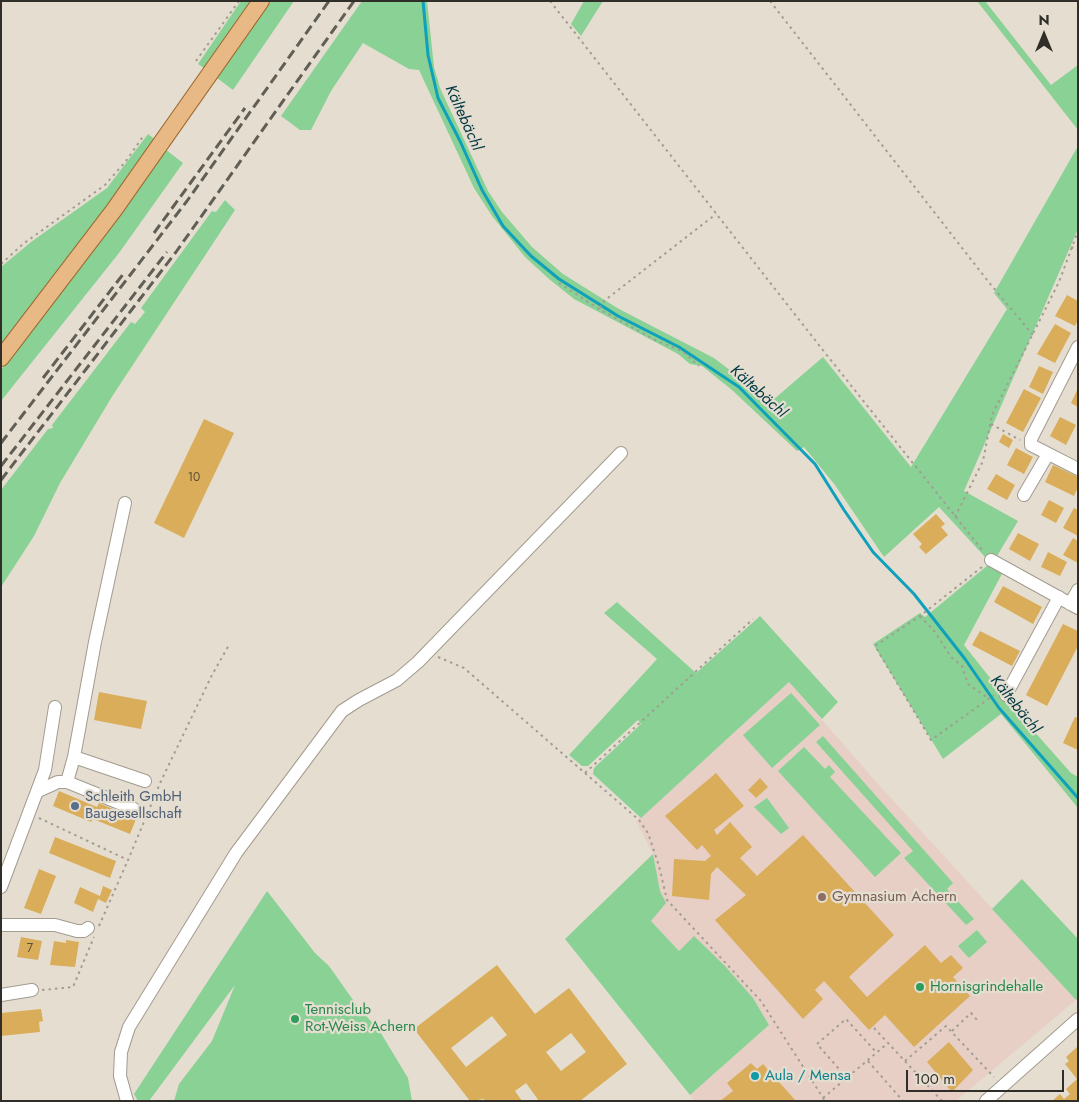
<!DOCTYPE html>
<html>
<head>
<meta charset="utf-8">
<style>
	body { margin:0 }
	#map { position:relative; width:1079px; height:1102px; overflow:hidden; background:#e5ded0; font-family:Jost,sans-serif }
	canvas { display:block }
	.frame { position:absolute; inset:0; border:2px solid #302e28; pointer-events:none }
	.north { position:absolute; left:1019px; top:10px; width:50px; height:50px; -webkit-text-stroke:4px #e5ded0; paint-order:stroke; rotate:0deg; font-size:14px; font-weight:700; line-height:20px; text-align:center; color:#302e28 }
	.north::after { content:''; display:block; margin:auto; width:18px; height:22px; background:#302e28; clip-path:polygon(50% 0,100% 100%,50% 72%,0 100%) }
	.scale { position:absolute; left:906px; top:1070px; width:158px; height:22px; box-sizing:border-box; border:2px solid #302e28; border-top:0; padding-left:6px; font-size:15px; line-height:18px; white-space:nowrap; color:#302e28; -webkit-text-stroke:4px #e5ded0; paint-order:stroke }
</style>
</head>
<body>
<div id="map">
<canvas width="1079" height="1102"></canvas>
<div class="frame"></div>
<div class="north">N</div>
<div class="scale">100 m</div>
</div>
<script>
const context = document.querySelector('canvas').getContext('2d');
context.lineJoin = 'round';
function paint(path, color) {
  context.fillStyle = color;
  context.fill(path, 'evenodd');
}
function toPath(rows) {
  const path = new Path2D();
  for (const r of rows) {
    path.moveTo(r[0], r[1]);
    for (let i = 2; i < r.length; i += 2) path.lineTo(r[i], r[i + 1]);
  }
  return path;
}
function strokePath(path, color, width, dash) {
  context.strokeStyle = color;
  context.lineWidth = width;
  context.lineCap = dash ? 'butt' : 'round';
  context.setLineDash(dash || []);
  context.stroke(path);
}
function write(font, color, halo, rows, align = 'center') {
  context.font = font + ' Jost,sans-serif';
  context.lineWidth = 4.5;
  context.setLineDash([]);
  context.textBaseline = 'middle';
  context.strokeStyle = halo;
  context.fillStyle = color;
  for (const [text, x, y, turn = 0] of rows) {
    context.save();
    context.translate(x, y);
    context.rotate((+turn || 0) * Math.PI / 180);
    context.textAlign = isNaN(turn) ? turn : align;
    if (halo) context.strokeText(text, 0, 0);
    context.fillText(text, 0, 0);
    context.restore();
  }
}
const education = toPath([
	[789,682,879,785,1076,1000,956,1101,694,1101,690,1095,769,1025,753,998,725,966,694,937,679,951,651,921,665,903,660,891,653,854,636,821]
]);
const green = toPath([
	[241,1,256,1,208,71,198,64],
	[271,1,294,1,233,90,217,78],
	[362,1,427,1,434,67,440,88,488,191,502,212,532,247,563,274,619,309,714,358,744,381,766,406,823,357,911,467,1007,309,994,293,1078,146,1078,229,964,491,1018,521,994,561,985,557,939,507,884,557,835,485,804,447,797,451,732,390,702,366,690,364,678,354,574,299,549,279,525,257,492,216,474,188,419,70,409,69,363,43,331,91,311,130,300,130,281,116],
	[584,1,603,1,581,36,571,24],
	[977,1,985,1,1051,85,1078,65,1078,130],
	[148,134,157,141,1,348,1,267,31,242,107,188],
	[165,149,183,163,119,253,1,401,1,370,69,282],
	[225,200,235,210,113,395,60,483,34,536,1,587,1,490,48,429,53,428,52,425,131,322,135,324,145,312,141,308,212,211,216,212],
	[988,565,1004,570,964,645,1017,712,1071,773,1078,777,1078,808,1001,714,943,759,873,644,920,613,925,617],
	[617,602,696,673,760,616,838,702,822,719,789,682,641,818,593,774,594,768,641,724,638,720,588,766,582,766,569,755,657,659,604,613],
	[791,693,820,725,772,768,743,735],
	[823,736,953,883,947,889,974,919,966,925,904,858,913,851,816,742],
	[804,747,825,769,829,765,835,772,830,777,901,853,875,877,778,771],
	[767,798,789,828,781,834,754,807],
	[653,854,660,891,666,903,651,921,679,951,694,936,725,966,753,998,769,1025,690,1095,565,939],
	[1022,879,1078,939,1078,998,1076,1000,992,909],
	[267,891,315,953,329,966,358,1007,379,1030,408,1078,412,1101,174,1101,179,1084,212,1041,235,985,149,1101,138,1101,134,1094],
	[977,930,987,942,969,958,958,946]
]);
const stream = toPath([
	[423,1,428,55,438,98,460,141,482,190,503,226,531,256,559,279,618,316,679,347,739,387,815,464,844,510,873,552,914,594,965,659,999,708,1078,798]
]);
const building = toPath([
	[1067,295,1078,301,1078,320,1075,326,1055,316],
	[1055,324,1071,333,1055,363,1037,354],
	[1039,366,1053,372,1043,394,1029,387],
	[1078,388,1078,407,1071,403],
	[1024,389,1041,398,1023,432,1006,423],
	[1060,417,1076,425,1066,445,1050,436],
	[204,419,234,433,184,538,154,523],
	[1003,434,1013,440,1009,448,999,442],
	[1016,448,1033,457,1024,474,1007,465],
	[1053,465,1078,477,1078,487,1074,496,1045,482],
	[996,474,1015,485,1007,500,987,489],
	[1049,500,1064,508,1056,523,1041,515],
	[1074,508,1078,510,1078,536,1063,528],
	[936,514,945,524,941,527,948,535,926,554,919,547,922,544,913,534],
	[1018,533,1039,544,1030,561,1009,549],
	[1073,538,1078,541,1078,563,1063,555],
	[1048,552,1067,562,1060,576,1041,567],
	[1003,586,1042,607,1033,624,994,602],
	[1063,624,1078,631,1078,646,1047,706,1026,695],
	[980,631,1020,651,1012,666,972,645],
	[99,692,147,701,141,729,94,720],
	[1075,717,1078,718,1078,750,1063,743],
	[716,773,744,806,714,830,717,835,730,822,752,847,740,858,757,876,803,835,894,935,849,977,867,997,925,945,941,963,951,955,963,968,953,977,970,996,914,1047,885,1015,869,1030,824,981,815,990,823,999,803,1019,715,920,746,895,717,867,711,874,709,900,672,896,674,859,705,861,711,856,702,845,697,850,665,816],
	[760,778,768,787,756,798,748,790],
	[59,791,97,807,99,803,136,819,130,834,93,819,91,822,53,806],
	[55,837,116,861,110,878,49,853],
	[39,869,56,876,41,914,24,908],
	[103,886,112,890,106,903,98,899,93,912,74,903,80,887,100,896],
	[21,937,42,941,38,960,17,957],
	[66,940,79,942,75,967,50,965,54,941,66,943],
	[497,965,535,1014,569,988,627,1064,580,1101,539,1101,526,1083,515,1091,522,1101,485,1101,484,1099,470,1101,414,1029],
	[492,1016,507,1035,466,1067,451,1048],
	[571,1033,586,1052,561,1071,546,1052],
	[41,1009,43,1021,39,1022,40,1032,1,1036,1,1013],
	[949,1042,973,1070,952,1092,927,1062],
	[1077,1047,1078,1101,1052,1101,1060,1094,1064,1099,1070,1094,1066,1089,1077,1079,1065,1064,1069,1061,1066,1057],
	[751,1063,757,1069,763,1064,796,1101,720,1101,733,1091,727,1083]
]);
const path = toPath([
	[550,1,822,349,983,551],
	[770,1,987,280,1033,335],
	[196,61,239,1],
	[1071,247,1078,250],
	[1,264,23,244,105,185,126,161,144,135],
	[559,283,599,309,655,340,682,351,699,366],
	[600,308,604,301,716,214],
	[991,424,1020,440],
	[955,517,983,461,992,415,1059,282,1078,231],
	[982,567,920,616,875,646,931,740,994,695],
	[920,616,935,632,951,657,962,666,968,684,988,698],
	[438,657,464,668,639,820,648,833,659,866,667,900,761,1001,825,1101],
	[585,773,753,619],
	[39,818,128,860,161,781,212,675,229,645],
	[99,926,128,860],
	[42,990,73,987,94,937],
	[874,1028,942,1101],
	[952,1031,971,1013,977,1020],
	[868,1061,903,1101],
	[905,1061,946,1026,994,1077],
	[847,1078,817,1044,846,1019,877,1053],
	[823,1098,888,1043]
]);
const minor = toPath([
	[1078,347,1031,439,1031,445,1078,469],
	[1024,495,1048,454],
	[991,560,1078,608],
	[1070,604,1078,590],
	[1006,695,1059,597],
	[74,757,95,642,125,503],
	[67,782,74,757,145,781],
	[38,791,58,782,67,782,134,809],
	[1,887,45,770,55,707],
	[1,925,55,925,77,931,84,931,88,928],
	[1,995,32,990],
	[127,1101,120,1076,121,1052,129,1027,236,853,342,711,359,700,397,680,418,662,621,453],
	[986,1101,1078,1019]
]);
const major = toPath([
	[1,358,114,210,261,1]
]);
const rail = toPath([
	[154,233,245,108],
	[43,378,124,273],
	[1,443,187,201,329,1],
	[1,466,167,252],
	[1,480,176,252,354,1]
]);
const markers = [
	[75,806,5,"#5c6f8a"],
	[822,897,5,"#8d6e63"],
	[920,987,5,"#2e9e5b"],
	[295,1019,5,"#2e9e5b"],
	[755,1076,5,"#0f9aa8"]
];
const numberNames = [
	["10",194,478],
	["7",30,949]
];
const serviceNames = [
	["Schleith GmbH",85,797],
	["Baugesellschaft",85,814]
];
const educationNames = [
	["Gymnasium Achern",832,897]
];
const leisureNames = [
	["Hornisgrindehalle",930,987],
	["Tennisclub",305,1010],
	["Rot-Weiss Achern",305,1027]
];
const cultureNames = [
	["Aula / Mensa",765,1076]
];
const waterNames = [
	["Kältebächl",463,118,66],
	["Kältebächl",758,392,42],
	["Kältebächl",1015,705,51]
];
paint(education, '#e7cfc6');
paint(green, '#89d195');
strokePath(stream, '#0fa0bb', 3);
paint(building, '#d9ad5a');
strokePath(minor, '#a29b8f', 14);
strokePath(major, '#9d6a30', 18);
strokePath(path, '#a29d92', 2, [2.5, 4]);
strokePath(minor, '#fff', 12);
strokePath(major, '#e8b985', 16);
strokePath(rail, '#615e56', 3, [10, 5]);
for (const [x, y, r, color] of markers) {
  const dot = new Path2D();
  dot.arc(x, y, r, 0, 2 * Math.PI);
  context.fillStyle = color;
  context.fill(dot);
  strokePath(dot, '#e5ded0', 2);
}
write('12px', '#5a4e34', null, numberNames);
write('15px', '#4e5e75', '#e5ded0', serviceNames, 'left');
write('15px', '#785e54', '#e5ded0', educationNames, 'left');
write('15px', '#27864d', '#e5ded0', leisureNames, 'left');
write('15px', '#0d838f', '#e5ded0', cultureNames, 'left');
write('italic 16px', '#003843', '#e5ded0', waterNames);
</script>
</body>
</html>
